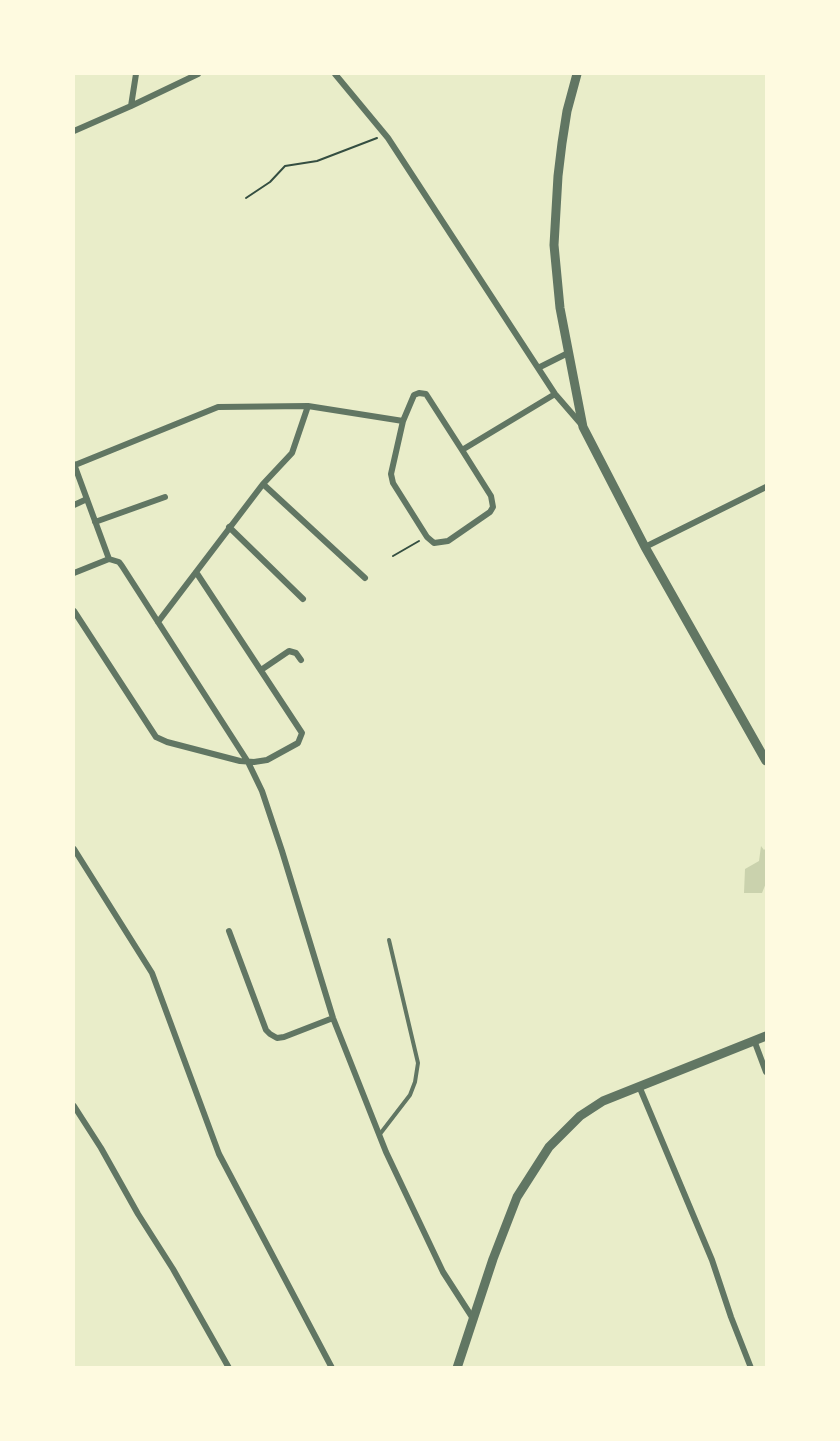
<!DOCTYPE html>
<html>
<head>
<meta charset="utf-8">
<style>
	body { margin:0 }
	#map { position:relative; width:840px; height:1441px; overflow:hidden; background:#e9edc9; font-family:"Exo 2",sans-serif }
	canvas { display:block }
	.frame { position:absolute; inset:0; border:75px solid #fefae0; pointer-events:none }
</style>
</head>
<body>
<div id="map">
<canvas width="840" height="1441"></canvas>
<div class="frame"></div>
</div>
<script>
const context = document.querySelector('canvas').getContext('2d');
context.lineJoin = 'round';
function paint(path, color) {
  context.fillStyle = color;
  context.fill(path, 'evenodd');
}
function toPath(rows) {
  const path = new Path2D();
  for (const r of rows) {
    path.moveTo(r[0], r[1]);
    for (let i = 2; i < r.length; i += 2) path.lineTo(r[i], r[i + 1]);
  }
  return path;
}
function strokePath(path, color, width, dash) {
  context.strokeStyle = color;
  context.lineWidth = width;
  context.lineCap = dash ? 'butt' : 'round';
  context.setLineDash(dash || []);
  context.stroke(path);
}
const green = toPath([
	[761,846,764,850,766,848,766,883,762,893,744,893,745,869,759,861]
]);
const path = toPath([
	[246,198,270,182,285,166,317,161,377,138],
	[393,556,419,541]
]);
const service = toPath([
	[380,1134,410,1095,415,1082,418,1063,389,940]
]);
const minor = toPath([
	[335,74,388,138,555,394,581,424],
	[131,106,136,74],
	[74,131,131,106,198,74],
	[538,368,568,353],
	[462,450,491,496,493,507,490,512,448,541,434,543,427,537,393,483,391,474,403,421,414,395,419,393,426,394,462,450,555,394],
	[74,464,109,559],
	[75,465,218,407,308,406,403,421],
	[263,484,365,578],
	[74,505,87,499],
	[95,522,165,497],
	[229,527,303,599],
	[645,547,766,487],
	[74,573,109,559,119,562,122,566,248,762,262,791,282,851,333,1018,386,1152,443,1272,472,1317],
	[74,611,156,737,167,742,240,761,254,762,267,760,298,743,302,733,196,572],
	[158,622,263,484,292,453,308,406],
	[261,670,289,651,296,653,301,660],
	[74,849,152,973,219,1154,332,1368],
	[229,931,266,1030,270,1034,277,1038,284,1037,333,1018],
	[754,1040,766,1072],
	[639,1086,712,1260,731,1317,751,1368],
	[74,1106,101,1148,138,1214,173,1269,229,1368]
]);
const tertiary = toPath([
	[577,74,567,111,562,143,558,176,554,245,560,308,583,427,645,547,766,761],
	[457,1368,493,1259,517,1197,549,1147,580,1116,603,1101,766,1036]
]);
paint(green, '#cad2ad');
strokePath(path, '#344e41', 2);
strokePath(service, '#617663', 4);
strokePath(minor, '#617663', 6);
strokePath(tertiary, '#617663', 9);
</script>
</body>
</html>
